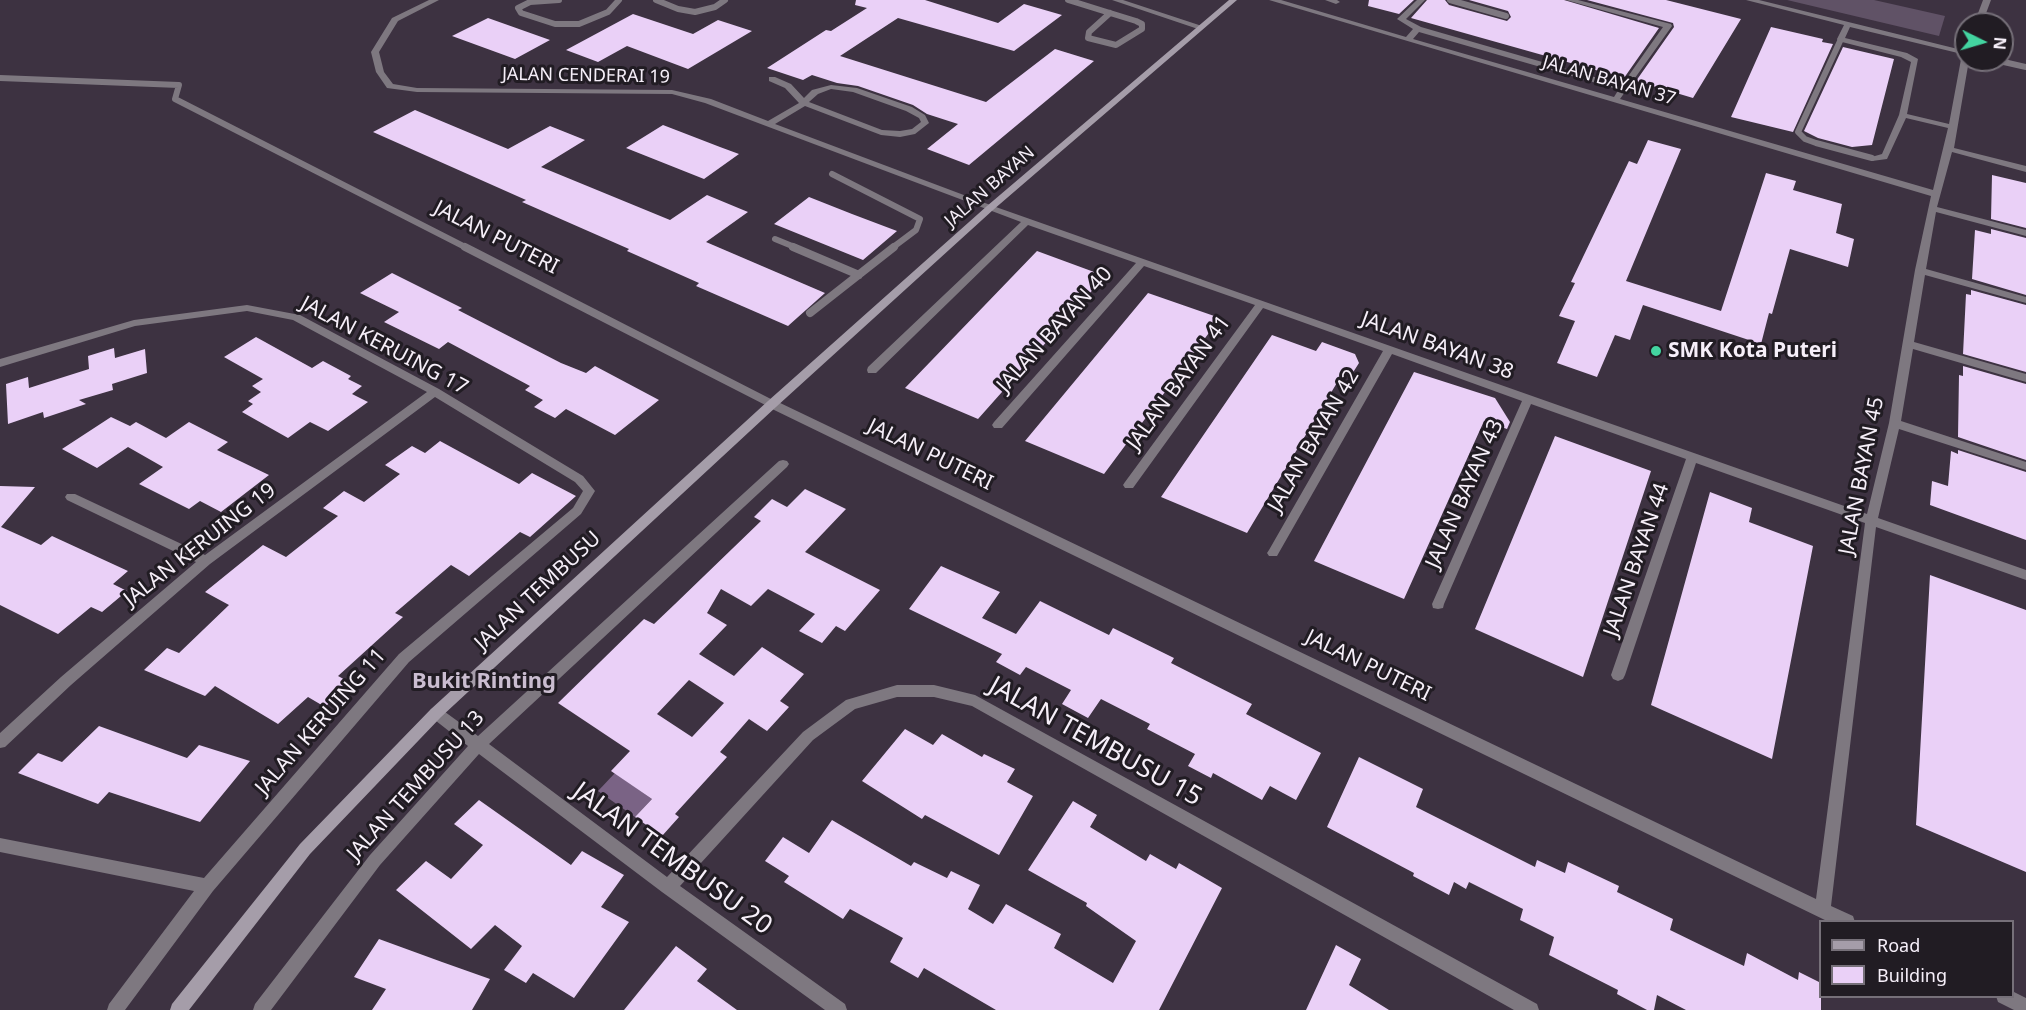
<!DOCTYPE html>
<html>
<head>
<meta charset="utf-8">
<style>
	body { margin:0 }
	#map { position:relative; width:2026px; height:1010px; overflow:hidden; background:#3d3241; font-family:"Noto Sans",sans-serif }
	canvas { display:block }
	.legend { position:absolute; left:1819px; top:920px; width:195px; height:78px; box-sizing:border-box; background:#211c23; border:2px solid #767079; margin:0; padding:8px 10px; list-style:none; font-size:18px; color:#f6eff9 }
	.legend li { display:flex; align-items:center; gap:12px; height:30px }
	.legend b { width:30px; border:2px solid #767079 }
	.north { position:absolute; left:1954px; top:12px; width:60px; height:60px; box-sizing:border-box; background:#211c23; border:2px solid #767079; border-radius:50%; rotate:95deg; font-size:16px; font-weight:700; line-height:24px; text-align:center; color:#f6eff9 }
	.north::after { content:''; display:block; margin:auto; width:21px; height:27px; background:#43d4a0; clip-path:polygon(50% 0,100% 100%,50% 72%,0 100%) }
</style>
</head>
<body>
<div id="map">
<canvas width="2026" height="1010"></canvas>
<ul class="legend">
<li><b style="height:8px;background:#a59da9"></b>Road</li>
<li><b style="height:16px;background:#ead0f7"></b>Building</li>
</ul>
<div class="north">N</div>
</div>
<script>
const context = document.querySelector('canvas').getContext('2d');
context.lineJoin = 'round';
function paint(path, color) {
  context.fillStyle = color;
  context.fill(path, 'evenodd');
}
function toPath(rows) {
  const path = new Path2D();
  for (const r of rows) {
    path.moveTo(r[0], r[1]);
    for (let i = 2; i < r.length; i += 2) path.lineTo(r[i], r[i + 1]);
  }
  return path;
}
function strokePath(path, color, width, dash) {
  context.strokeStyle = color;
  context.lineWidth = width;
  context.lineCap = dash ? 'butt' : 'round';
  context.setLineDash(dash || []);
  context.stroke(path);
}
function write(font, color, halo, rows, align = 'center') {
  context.font = font + ' "Noto Sans",sans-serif';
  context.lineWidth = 6;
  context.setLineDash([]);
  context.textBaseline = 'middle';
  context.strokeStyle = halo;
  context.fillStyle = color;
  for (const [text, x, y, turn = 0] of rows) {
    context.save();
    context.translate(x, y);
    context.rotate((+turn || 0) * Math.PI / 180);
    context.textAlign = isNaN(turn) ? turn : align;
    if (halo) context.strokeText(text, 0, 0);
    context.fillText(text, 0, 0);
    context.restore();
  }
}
const green = toPath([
	[1787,0,1874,0,1945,16,1939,36]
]);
const water = toPath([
	[615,773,652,799,635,817,598,791]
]);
const building = toPath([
	[856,0,925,0,998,23,1024,4,1062,15,1014,51,898,18,840,56,986,102,1055,49,1094,61,969,165,927,149,958,124,927,114,913,105,858,86,837,83,812,75,803,80,767,68,826,30,831,31,867,8,855,5],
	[1369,0,1414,0,1399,14,1368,6],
	[1427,0,1445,0,1449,5,1507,21,1511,17,1508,11,1469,0,1564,0,1659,28,1624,78,1411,18],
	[1587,0,1666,0,1741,19,1693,98,1636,81,1674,27,1673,23],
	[633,14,693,34,718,20,752,31,688,69,627,46,598,62,566,50],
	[488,18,550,40,515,59,452,36],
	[1771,27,1823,39,1822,42,1833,44,1793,132,1731,117],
	[1843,47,1894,59,1872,145,1852,147,1818,138,1804,131],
	[415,110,508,149,550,126,585,140,541,167,670,220,707,195,748,212,706,242,825,293,788,326,696,286,699,283,627,251,629,249,522,202,526,200,373,132],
	[663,125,720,147,739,154,704,179,626,148],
	[1648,140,1681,149,1626,281,1721,311,1766,173,1796,181,1793,190,1842,204,1836,233,1854,239,1848,267,1790,249,1772,314,1769,313,1761,344,1643,305,1630,340,1615,335,1597,377,1557,363,1575,321,1559,316,1575,283,1571,282,1629,161,1637,164],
	[1992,175,2026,183,2026,228,1991,219],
	[809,197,852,214,897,231,863,260,774,224],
	[1991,229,2026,238,2026,295,1972,279,1975,230,1991,234],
	[1037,251,1105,276,978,419,905,388],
	[392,273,462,308,458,310,561,363,586,373,595,366,659,400,615,435,566,409,555,418,534,407,543,400,525,390,530,386,448,342,439,349,384,322,399,312,360,293],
	[1971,290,2026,305,2026,372,1963,354,1966,294,1971,295],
	[1148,293,1220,318,1104,474,1025,441],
	[1272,335,1316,351,1322,342,1355,354,1359,363,1352,374,1344,371,1247,533,1161,497],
	[256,337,312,368,323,361,351,376,348,379,362,386,352,394,368,402,328,431,310,422,288,438,242,412,253,404,248,401,261,392,252,386,263,379,224,357],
	[114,348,115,358,145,349,147,373,112,384,113,390,79,400,86,404,44,418,43,412,8,424,6,384,28,377,29,388,89,369,88,356],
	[1963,366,2026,384,2026,460,1958,437,1959,375,1963,376],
	[1414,372,1495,398,1510,422,1507,429,1484,421,1404,599,1314,561],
	[111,417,130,426,136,422,166,438,189,422,228,442,217,450,269,475,221,512,200,501,189,509,139,484,163,467,128,447,97,468,62,449],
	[1555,436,1651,471,1583,677,1475,629],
	[440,441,519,484,532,473,576,496,530,537,520,532,469,576,451,565,395,613,403,617,338,676,351,683,325,707,308,697,278,724,215,686,205,696,144,670,167,648,179,653,229,605,205,592,263,545,286,557,338,516,323,508,344,491,364,502,400,474,385,465,412,446,425,453],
	[1958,450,2026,472,2026,540,1930,505,1932,481,1948,486,1951,451,1958,454],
	[0,486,35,487,1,527,41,545,52,536,128,571,113,584,127,591,102,612,91,607,58,634,0,605],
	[805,489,846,509,805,552,880,590,845,631,836,626,822,643,799,631,815,614,768,589,751,606,721,589,707,613,727,625,699,654,734,676,762,647,804,674,780,701,789,707,767,731,749,719,720,752,727,757,675,814,679,817,662,836,635,817,652,799,611,771,630,751,558,703,644,619,654,624,675,604,761,521,754,517,772,499,787,507],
	[689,680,724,703,692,737,657,714],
	[1710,492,1752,508,1749,522,1813,546,1772,759,1651,705],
	[941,566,1000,592,982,618,1016,634,1040,601,1109,635,1113,628,1174,658,1171,663,1252,704,1246,714,1321,753,1296,800,1270,786,1262,800,1213,773,1211,778,1188,766,1195,754,1147,729,1150,724,1101,699,1088,718,1062,704,1071,690,1026,667,1020,675,996,662,1002,654,909,609],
	[1930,575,2026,610,2026,872,1916,825],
	[99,726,187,758,199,745,250,761,200,822,109,792,98,804,18,773,38,753,62,762],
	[905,729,933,745,942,734,982,757,984,754,1015,769,1007,782,1033,796,999,855,925,815,922,819,862,781],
	[1359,757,1423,789,1416,807,1535,867,1537,860,1565,873,1568,862,1619,886,1617,892,1673,919,1670,930,1744,966,1747,953,1798,980,1799,972,1821,983,1821,1010,1686,1010,1657,995,1654,1010,1647,1010,1617,994,1618,990,1549,955,1554,937,1520,920,1523,909,1469,882,1466,889,1454,882,1449,895,1413,876,1414,873,1327,827],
	[479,800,571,865,582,851,624,875,601,907,629,922,574,998,533,973,526,983,504,970,522,946,495,925,471,949,396,890,426,861,451,879,483,845,454,824],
	[1073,801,1097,815,1090,827,1146,861,1150,854,1176,869,1179,863,1222,888,1159,1010,996,1010,924,968,918,978,890,962,903,938,850,909,843,919,784,882,789,876,765,861,783,837,809,853,832,820,911,866,914,862,947,878,951,871,980,885,968,909,993,924,1006,904,1061,934,1054,948,1113,983,1136,941,1086,906,1087,903,1028,870],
	[379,939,442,962,490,979,472,1010,372,1010,386,989,354,977],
	[1336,945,1361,959,1349,985,1389,1010,1306,1010],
	[676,946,707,969,697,981,737,1010,624,1010]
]);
const laneFar1 = toPath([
	[559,0,530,2,518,8,521,13,555,24,579,24,608,12,619,0],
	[656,0,678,9,695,12,715,7,725,0],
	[1068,0,1110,13],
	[1450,0,1506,16],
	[1110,13,1136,21,1142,24,1142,29,1116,45,1088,38,1089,32,1110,13],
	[1841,39,1798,132,1805,139,1816,143,1872,158],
	[1995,60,2026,67],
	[0,78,179,85,175,99,467,248],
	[832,174,920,219,916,230,892,248],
	[775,239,797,248]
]);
const lane = toPath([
	[465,247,772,404],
	[793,247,859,275],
	[810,313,894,247]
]);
const street = toPath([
	[429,0,439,0,398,21,379,52,384,72,393,84,417,88,672,90,711,99,768,121,799,103,785,88,769,81,769,77,775,77,791,84,804,98,812,90,831,85,857,88,912,107,925,115,929,123,915,134,900,137,881,135,805,106,775,124,993,206,1867,514,1889,423,1915,270,1931,196,1269,0,1281,0,1406,37,1413,29,1397,19,1417,0,1425,0,1406,19,1421,27,1622,85,1663,27,1566,0,1578,0,1671,24,1672,26,1620,99,1933,190,1948,128,1906,118,1887,159,1872,161,1868,158,1882,154,1899,115,1911,62,1901,57,1838,41,1837,39,1844,25,1746,0,1759,0,1966,51,1966,60,1969,60,1954,148,2026,166,2026,172,1952,152,1937,207,2026,230,2026,236,1936,212,1926,269,2026,297,2026,303,1925,275,1914,342,2026,374,2026,382,1913,349,1901,421,2026,462,2026,470,1899,429,1878,518,2026,570,2026,580,1876,527,1831,906,1853,916,1855,922,1829,922,768,407,766,404,772,400,776,401,1816,899,1865,523,1696,463,1625,675,1623,679,1618,681,1613,679,1611,675,1686,459,1531,404,1444,604,1443,608,1438,609,1433,608,1432,604,1522,401,1392,354,1277,556,1269,556,1267,553,1269,550,1383,351,1263,308,1133,488,1125,488,1123,485,1125,482,1255,305,1144,266,1002,428,994,428,992,425,994,422,1136,263,1028,225,876,373,868,373,867,370,868,367,1021,222,705,103,672,94,417,92,387,88,376,72,371,52,392,18,429,0],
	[1850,27,1962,54,1949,124,1907,114,1918,59,1907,53,1845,38,1850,27],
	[1419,32,1617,89,1619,89,1614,97,1413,39,1419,32],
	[831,89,853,92,906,111,919,118,921,122,912,129,900,131,882,130,809,102,818,94,831,89],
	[1112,0,1123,0,1205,27,1198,29,1112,0],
	[1325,0,1337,0,1340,2,1336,4,1325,0],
	[1983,0,1991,0,1982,24,1974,24,1983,0],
	[247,305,300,315,439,389,583,476,595,491,581,514,409,662,213,891,125,1010,107,1010,109,1004,194,891,0,852,0,838,204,878,399,654,573,508,583,491,575,482,435,397,210,564,71,685,5,747,0,748,0,733,61,677,196,562,67,500,65,497,67,494,75,494,205,555,427,392,293,320,247,311,135,326,0,367,0,359,134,320,247,305],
	[783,460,787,461,789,464,787,467,489,744,667,877,803,732,846,700,897,685,934,685,975,695,1537,1004,1539,1010,1514,1010,972,706,934,697,897,697,855,709,813,740,680,886,845,1004,847,1010,825,1010,662,892,479,754,380,865,271,1010,253,1010,255,1004,370,855,468,746,431,717,429,713,431,709,436,707,441,709,478,736,779,461,783,460],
	[2012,991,2026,998,2026,1010,2014,1010,1998,1002,1996,996,2012,996,2012,991]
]);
const secondary = toPath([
	[1229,0,1237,0,993,210,776,407,441,717,310,854,189,1010,170,1010,172,1004,300,844,431,709,768,401,987,206,1229,0]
]);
const markers = [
	[1656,351,6,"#43d4a0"]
];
const farStreetnames = [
	["JALAN CENDERAI 19",586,76,1],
	["JALAN BAYAN 37",1609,81,16],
	["JALAN BAYAN",990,187,-41]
];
const streetNames = [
	["JALAN PUTERI",496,238,27],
	["JALAN BAYAN 40",1055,330,-48],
	["JALAN KERUING 17",384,346,28],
	["JALAN BAYAN 38",1437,346,20],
	["JALAN BAYAN 41",1179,383,-54],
	["JALAN BAYAN 42",1314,441,-60],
	["JALAN PUTERI",930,455,26],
	["JALAN BAYAN 45",1862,476,-79],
	["JALAN BAYAN 43",1465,494,-66],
	["JALAN KERUING 19",200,545,-38],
	["JALAN BAYAN 44",1637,560,-71],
	["JALAN TEMBUSU",538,591,-43],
	["JALAN PUTERI",1368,666,26],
	["JALAN KERUING 11",321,722,-49],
	["JALAN TEMBUSU 13",416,786,-48]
];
const poiNames = [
	["SMK Kota Puteri",1668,351]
];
const neighbourhoodNames = [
	["Bukit Rinting",484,682]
];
const nearStreetnames = [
	["JALAN TEMBUSU 15",1095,742,29],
	["JALAN TEMBUSU 20",672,859,36]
];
paint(green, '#605266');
paint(water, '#7a6385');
paint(building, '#ead0f7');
strokePath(laneFar1, '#7e7880', 6);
strokePath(lane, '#7e7880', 8);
paint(street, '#7e7880');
paint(secondary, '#a59da9');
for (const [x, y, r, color] of markers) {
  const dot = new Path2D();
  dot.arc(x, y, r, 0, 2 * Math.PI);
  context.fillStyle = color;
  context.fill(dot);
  strokePath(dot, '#211c23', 2);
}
write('18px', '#f6eff9', '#211c23', farStreetnames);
write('21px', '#f6eff9', '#211c23', streetNames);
write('bold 21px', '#f6eff9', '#211c23', poiNames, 'left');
write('bold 22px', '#cabdd0', '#211c23', neighbourhoodNames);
write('26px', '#f6eff9', '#211c23', nearStreetnames);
</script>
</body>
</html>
